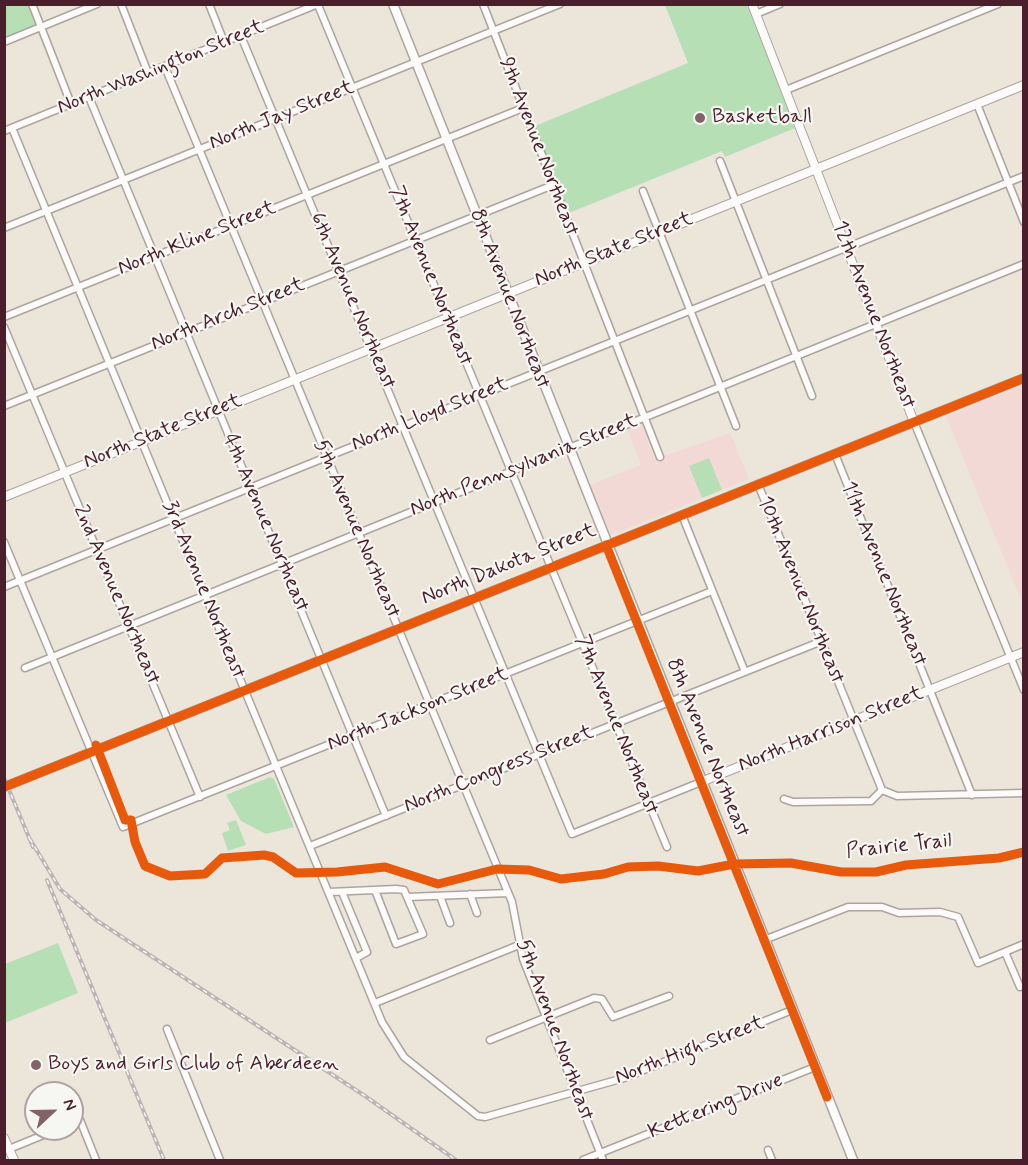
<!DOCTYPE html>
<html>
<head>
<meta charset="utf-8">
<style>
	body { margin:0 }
	#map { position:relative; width:1028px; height:1165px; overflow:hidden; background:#ebe5da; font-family:Mynerve,sans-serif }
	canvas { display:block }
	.frame { position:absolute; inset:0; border:6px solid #4a1f2b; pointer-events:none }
	.north { position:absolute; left:24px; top:1081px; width:60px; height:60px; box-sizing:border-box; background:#f6f6f2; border:2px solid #b1a0a2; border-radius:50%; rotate:68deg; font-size:16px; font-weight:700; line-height:24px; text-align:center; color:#4a1f2b }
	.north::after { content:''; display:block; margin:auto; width:21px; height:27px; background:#826468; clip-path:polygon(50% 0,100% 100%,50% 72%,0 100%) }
</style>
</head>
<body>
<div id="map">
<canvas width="1028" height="1165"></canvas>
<div class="frame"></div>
<div class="north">N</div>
</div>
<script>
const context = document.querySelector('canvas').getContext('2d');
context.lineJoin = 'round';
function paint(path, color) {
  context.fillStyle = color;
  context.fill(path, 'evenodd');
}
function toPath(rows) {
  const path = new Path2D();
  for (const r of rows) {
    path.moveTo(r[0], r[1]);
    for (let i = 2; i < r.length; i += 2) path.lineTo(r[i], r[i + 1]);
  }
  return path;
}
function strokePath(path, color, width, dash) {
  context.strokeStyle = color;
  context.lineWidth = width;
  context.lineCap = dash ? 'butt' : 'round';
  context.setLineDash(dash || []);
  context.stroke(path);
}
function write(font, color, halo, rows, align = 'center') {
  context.font = font + ' Mynerve,sans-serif';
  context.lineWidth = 4.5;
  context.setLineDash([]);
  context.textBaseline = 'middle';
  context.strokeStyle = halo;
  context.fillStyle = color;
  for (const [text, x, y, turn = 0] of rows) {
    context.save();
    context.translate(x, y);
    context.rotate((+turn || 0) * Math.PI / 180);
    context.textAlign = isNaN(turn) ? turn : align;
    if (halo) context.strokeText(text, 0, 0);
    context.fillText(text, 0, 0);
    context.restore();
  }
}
const built = toPath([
	[1023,385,1023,605,946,416],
	[642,425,655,459,730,433,749,479,611,535,590,485,641,465,628,431]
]);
const green = toPath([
	[747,4,795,128,725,157,722,151,569,213,535,126,688,63,665,5],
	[5,5,29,5,37,26,5,39],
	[709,458,722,490,702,498,689,466],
	[270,777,274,779,294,827,266,834,241,821,226,795],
	[236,820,246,845,228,851,222,833,230,830,227,823],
	[58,943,78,993,5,1023,5,964]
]);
const minor = toPath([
	[32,4,71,104],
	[121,4,148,73],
	[209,4,224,42],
	[483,4,660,457],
	[318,5,667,847],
	[756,14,780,4],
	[241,36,572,834,701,782],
	[4,42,97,4],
	[165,67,512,902,523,959,603,1160],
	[786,90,998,4],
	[89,97,386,816],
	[977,104,1024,222],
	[12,128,382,1022,404,1057,478,1116,485,1117,624,1078,792,1010],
	[4,131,318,4],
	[720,161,812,396],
	[643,191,736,426],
	[4,228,560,4],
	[4,317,523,108],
	[4,327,200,797],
	[4,406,553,185],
	[914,422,1024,690],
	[835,454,972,795],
	[758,484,882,790,897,796,1024,793],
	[682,515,745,672],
	[4,542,123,827,712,591],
	[4,587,1024,176],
	[25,668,1024,264],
	[784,799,793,802,871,801,882,790],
	[310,846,822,641],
	[329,892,396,889,404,890,423,934,396,944,375,890],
	[342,892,367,952,356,958],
	[470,894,477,913],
	[440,896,450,923],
	[408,897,508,893],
	[764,940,848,907,882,907,899,913,940,912,958,917,978,963,1024,944],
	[1005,952,1020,987],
	[375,1003,519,945],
	[167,1029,220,1160],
	[490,1040,594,998,602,999,613,1017,669,996],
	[72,1123,80,1120,96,1160],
	[9,1149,58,1129],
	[768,1150,772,1160],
	[583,1160,815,1067]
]);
const tertiary = toPath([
	[752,4,914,422],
	[4,497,1024,85],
	[701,782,1024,652],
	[4,787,1024,378],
	[4,1138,14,1160]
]);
const secondary = toPath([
	[393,4,853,1160]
]);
const rail = toPath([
	[4,778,33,847],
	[30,839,60,889,96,920,365,1096,456,1160],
	[47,880,164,1160]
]);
const cycleway = toPath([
	[606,545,827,1097],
	[96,745,125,820,131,820,135,842,145,866,170,876,205,874,222,858,264,855,273,857,296,873,337,872,385,867,438,884,497,869,529,870,561,879,604,874,628,867,658,866,698,871,734,864,791,863,841,872,876,872,906,865,999,858,1024,852],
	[4,787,1024,378]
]);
const markers = [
	[700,118,6,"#826468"],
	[36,1065,6,"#826468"]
];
const streetNames = [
	["North Washington Street",161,68,-22],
	["North Jay Street",282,116,-22],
	["9th Avenue Northeast",538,147,69],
	["North Kline Street",197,239,-22],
	["North State Street",614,250,-22],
	["7th Avenue Northeast",430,276,68],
	["8th Avenue Northeast",509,299,69],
	["6th Avenue Northeast",352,301,67],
	["North Arch Street",228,315,-22],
	["12th Avenue Northeast",873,315,69],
	["North Lloyd Street",430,415,-22],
	["North State Street",163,432,-22],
	["North Pennsylvania Street",524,466,-22],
	["4th Avenue Northeast",265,523,67],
	["5th Avenue Northeast",356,529,67],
	["North Dakota Street",509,565,-22],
	["11th Avenue Northeast",883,574,68],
	["3rd Avenue Northeast",203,590,68],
	["10th Avenue Northeast",800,590,68],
	["2nd Avenue Northeast",116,595,67],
	["North Jackson Street",418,710,-22],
	["7th Avenue Northeast",616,725,68],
	["North Harrison Street",831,730,-22],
	["8th Avenue Northeast",707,748,68],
	["North Congress Street",499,770,-22],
	["Prairie Trail",899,847,-6],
	["5th Avenue Northeast",554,1030,70],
	["North High Street",690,1051,-21],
	["Kettering Drive",716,1107,-22]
];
const poiNames = [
	["Basketball",712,118],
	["Boys and Girls Club of Aberdeen",48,1065]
];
paint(built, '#f2d9d6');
paint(green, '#b7dfb6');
strokePath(minor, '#ada4a0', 9);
strokePath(tertiary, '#ada4a0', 10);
strokePath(secondary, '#ada4a0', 11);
strokePath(minor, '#fcfbf9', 6);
strokePath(tertiary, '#fcfbf9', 8);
strokePath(secondary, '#fcfbf9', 8);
strokePath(rail, '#bab4b4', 4);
strokePath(rail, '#f6f6f2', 1.5, [4.5]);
strokePath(cycleway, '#e8590c', 9);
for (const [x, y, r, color] of markers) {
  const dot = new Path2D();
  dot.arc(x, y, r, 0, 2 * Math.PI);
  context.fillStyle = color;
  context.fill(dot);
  strokePath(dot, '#f6f6f2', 2);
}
write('21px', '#4a1f2b', '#f6f6f2', streetNames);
write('21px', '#4a1f2b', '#f6f6f2', poiNames, 'left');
</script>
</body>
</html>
